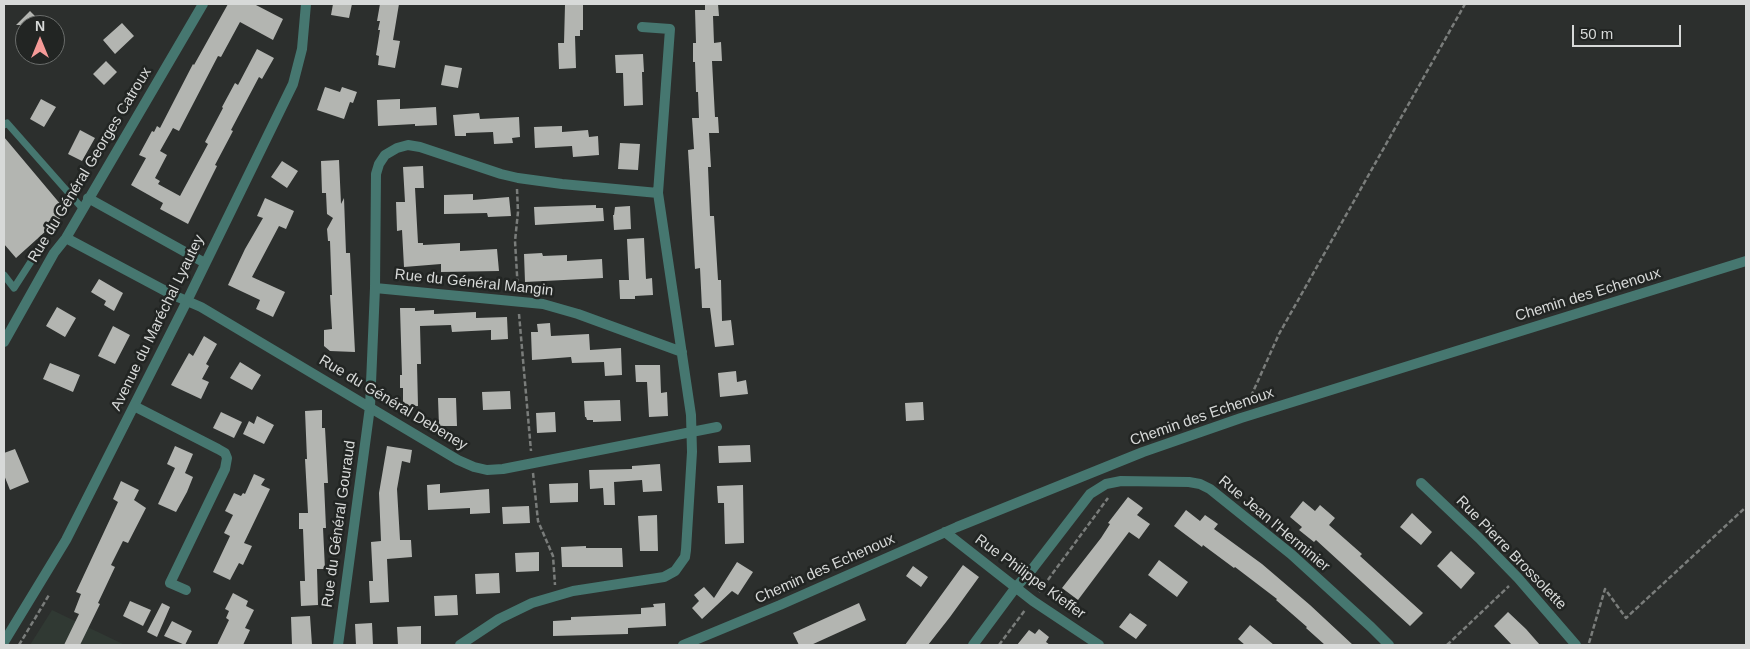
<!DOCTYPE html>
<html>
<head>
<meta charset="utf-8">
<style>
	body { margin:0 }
	#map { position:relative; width:1750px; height:649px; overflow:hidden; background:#2c2f2d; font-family:Arial,sans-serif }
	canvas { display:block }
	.frame { position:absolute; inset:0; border:5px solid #d7d9d8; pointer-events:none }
	.north { position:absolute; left:15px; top:15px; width:50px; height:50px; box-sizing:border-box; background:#222523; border:1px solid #6a6d6b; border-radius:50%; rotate:0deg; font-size:14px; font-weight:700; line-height:20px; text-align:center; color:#d7d9d8 }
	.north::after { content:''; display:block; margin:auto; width:18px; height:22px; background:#f59b98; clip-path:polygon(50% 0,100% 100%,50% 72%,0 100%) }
	.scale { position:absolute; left:1572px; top:25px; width:109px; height:22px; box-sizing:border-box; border:2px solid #d7d9d8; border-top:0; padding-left:6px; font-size:15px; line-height:18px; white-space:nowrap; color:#d7d9d8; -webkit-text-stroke:4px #222523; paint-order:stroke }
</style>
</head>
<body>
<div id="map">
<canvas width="1750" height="649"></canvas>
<div class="frame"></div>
<div class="north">N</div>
<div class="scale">50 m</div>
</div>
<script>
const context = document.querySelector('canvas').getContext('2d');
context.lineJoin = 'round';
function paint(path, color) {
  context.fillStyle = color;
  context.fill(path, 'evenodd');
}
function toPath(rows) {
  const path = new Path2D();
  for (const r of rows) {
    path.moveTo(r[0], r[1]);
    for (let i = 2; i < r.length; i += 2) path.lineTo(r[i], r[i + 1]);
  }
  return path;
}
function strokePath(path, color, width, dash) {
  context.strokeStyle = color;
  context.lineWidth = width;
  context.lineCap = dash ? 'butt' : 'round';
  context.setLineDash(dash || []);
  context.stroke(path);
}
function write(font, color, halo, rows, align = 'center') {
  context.font = font + ' Arial,sans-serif';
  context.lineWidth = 5;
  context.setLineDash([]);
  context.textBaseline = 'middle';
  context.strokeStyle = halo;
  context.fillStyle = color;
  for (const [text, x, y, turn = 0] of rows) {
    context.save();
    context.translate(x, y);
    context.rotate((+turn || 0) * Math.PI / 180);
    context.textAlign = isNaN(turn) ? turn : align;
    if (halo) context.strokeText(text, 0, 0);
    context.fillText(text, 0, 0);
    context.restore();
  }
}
const built = toPath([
	[52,610,125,645,30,645]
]);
const building = toPath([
	[228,4,254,4,283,19,273,40,240,22,221,57,218,56,179,131,173,128,160,151,167,155,155,178,160,181,158,184,180,196,208,144,205,142,223,108,222,107,235,83,238,85,257,49,274,58,262,79,259,77,231,130,233,131,215,165,217,166,188,224,160,209,163,203,131,185,146,158,139,155,152,131,154,132,157,126,160,128,193,64,194,65],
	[333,4,352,4,349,18,331,15],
	[380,4,399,4,393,40,400,41,395,68,378,65,379,56,376,55,380,30,378,30,380,21,377,21],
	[705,4,718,4,719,16,713,16,714,43,721,42,722,61,712,61,715,117,718,117,719,133,709,133,711,167,708,167,710,216,714,216,718,280,721,280,722,321,731,320,734,345,715,347,710,308,702,308,700,268,695,269,688,150,694,149,692,118,699,118,698,92,696,92,695,62,693,62,693,43,696,43,695,10,705,10],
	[565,5,583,5,583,30,580,30,580,36,575,36,576,68,559,69,558,43,564,43],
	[30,11,44,25,16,25],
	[122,23,134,36,115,54,103,40],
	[643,54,644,72,642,72,643,105,624,106,623,73,616,73,615,55],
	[106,61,117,72,104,85,93,74],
	[445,65,462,68,458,88,441,85],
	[325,87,340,92,342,87,357,92,353,103,350,102,344,119,317,110],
	[41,99,56,107,44,127,30,119],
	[400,99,400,109,436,107,437,125,415,126,415,124,378,126,377,100],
	[479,113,480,119,519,117,520,137,512,138,513,143,494,144,493,132,466,133,466,136,455,136,453,115],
	[562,126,562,132,588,130,589,137,598,136,599,155,573,157,572,146,535,148,534,127],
	[80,130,95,138,82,161,68,154],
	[4,137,67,212,16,258,4,244],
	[620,143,640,144,638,170,618,169],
	[339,160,341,204,344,198,346,253,350,253,355,352,330,351,324,346,324,330,332,329,330,295,332,295,330,241,328,241,327,229,333,218,327,214,326,193,322,193,321,161],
	[282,161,298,171,287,188,271,177],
	[423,166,424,188,415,188,418,243,423,243,423,245,460,243,460,251,497,249,499,271,441,272,441,264,404,267,402,230,397,231,396,202,405,202,403,167],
	[473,194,473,200,509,197,511,216,488,217,487,213,444,214,444,195],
	[265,198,294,211,286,229,279,226,252,277,285,292,273,317,256,309,260,300,228,285,245,249,263,218,257,216],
	[596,205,596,208,603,208,604,221,535,225,534,207],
	[630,206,631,229,614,230,613,215,614,215,615,207],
	[644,238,646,279,652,278,653,295,635,296,635,299,620,299,619,280,629,280,627,239],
	[542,253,543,256,567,255,567,261,602,259,603,278,525,282,524,254],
	[99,279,123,293,114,311,104,305,106,301,91,292],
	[57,307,76,318,65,337,46,326],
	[400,308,415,308,415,311,434,310,434,314,476,312,476,318,507,317,508,339,491,340,491,330,452,332,451,325,420,326,421,364,417,364,418,406,403,407,403,388,400,388,400,375,402,375],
	[550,323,551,336,589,334,590,350,621,348,622,375,605,376,604,362,572,363,571,357,532,360,531,332,538,332,537,324],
	[113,326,130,335,115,364,98,356],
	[204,336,217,344,206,364,209,366,202,379,209,382,201,399,171,385,189,353,193,356],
	[240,362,261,375,252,390,230,378],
	[50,363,80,375,73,392,43,379],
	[635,365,660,365,661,393,667,392,668,416,649,417,647,382,636,382],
	[736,371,737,382,746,380,748,394,720,397,718,373],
	[510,391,511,409,483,410,482,392],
	[438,398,456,398,457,426,439,426],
	[620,400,621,421,593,422,593,420,587,420,586,417,585,417,584,401],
	[923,402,924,420,906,421,905,403],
	[322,410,322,428,325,428,328,483,324,483,326,528,323,528,325,569,317,569,318,605,301,606,300,581,305,581,303,529,299,529,299,513,308,513,305,459,307,459,305,411],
	[221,412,242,422,234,438,213,428],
	[555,412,556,432,537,433,536,413],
	[257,416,274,425,264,444,243,434,249,421,254,424],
	[750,445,751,462,719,463,718,446],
	[175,446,193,454,185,473,193,477,187,492,176,512,158,504,175,468,167,464],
	[387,446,412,450,410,463,402,461,397,489,400,540,411,540,412,557,387,559,389,602,370,603,369,581,373,581,371,542,381,541,379,493],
	[15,449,29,482,10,490,4,475,4,453],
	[660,464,662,491,643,492,642,480,614,482,615,505,604,505,603,488,590,489,589,470,632,469,632,466],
	[254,474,265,479,261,485,270,489,244,543,252,546,243,565,239,563,230,580,213,572,230,536,224,533,233,515,225,511,234,493,241,496,243,493,245,494],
	[121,481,139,490,134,500,146,508,128,543,123,541,111,565,115,567,98,603,100,604,80,645,64,645,79,614,74,612,81,594,76,592,118,502,113,499],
	[578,483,578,502,550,503,549,484],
	[440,484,440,493,489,489,490,513,470,514,470,508,428,510,427,485],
	[743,485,744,543,725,544,724,503,718,503,717,486],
	[1128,497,1143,508,1137,515,1150,524,1139,539,1129,532,1078,600,1062,588,1101,538,1110,524,1108,523],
	[1303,501,1315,511,1320,505,1335,518,1329,525,1362,554,1360,556,1423,613,1410,626,1316,540,1314,542,1299,530,1302,527,1290,517],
	[529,506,530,523,503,524,502,507],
	[1186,510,1200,521,1205,515,1218,524,1214,529,1262,564,1310,605,1353,645,1325,645,1306,628,1307,627,1276,600,1277,599,1235,567,1234,568,1203,545,1202,547,1174,526],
	[1412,513,1432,532,1421,545,1400,527],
	[657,515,658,551,640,551,638,516],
	[586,546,586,548,622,548,623,567,562,567,561,547],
	[1451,551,1475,573,1461,589,1437,566],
	[539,552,539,571,516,572,515,553],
	[1159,560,1188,582,1177,597,1148,575],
	[737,562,753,572,738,595,732,591,702,619,692,608,699,601,694,595,704,587,714,598],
	[963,565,979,577,950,617,928,645,905,645],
	[913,566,928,577,921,587,906,576],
	[499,573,500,593,476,594,475,574],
	[233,593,248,601,246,606,254,610,245,628,250,630,243,645,217,645,229,620,226,618,229,611,225,609],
	[457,595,458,615,435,616,434,596],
	[130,601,151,610,143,626,123,616],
	[162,603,170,607,157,637,147,632],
	[665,603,666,626,628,628,628,634,553,636,553,621,571,620,571,617,641,614,641,608,654,607,653,604],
	[859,603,866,620,811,645,799,645,793,633],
	[1508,612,1526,629,1540,645,1512,645,1494,626],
	[1130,613,1147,625,1136,639,1119,627],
	[310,616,312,645,292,645,291,617],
	[172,621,192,631,185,645,164,636],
	[372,623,373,645,356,645,355,624],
	[1250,625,1274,645,1245,645,1238,639],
	[421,626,421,645,398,645,397,627],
	[1039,629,1049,637,1046,642,1050,645,1017,645,1029,630,1035,634]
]);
const path = toPath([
	[517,189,518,212,515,241,518,291],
	[519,314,531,451],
	[1248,403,1279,334,1465,4],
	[533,473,538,521,553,556,555,585],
	[1039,592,1108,498],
	[1589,643,1605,589,1626,618,1746,507],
	[19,645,49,595],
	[999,645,1025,610],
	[1447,645,1509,586]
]);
const lane = toPath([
	[4,125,7,123,82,208],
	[4,275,14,288,41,246]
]);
const street = toPath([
	[642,27,670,29,658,193],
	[88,198,205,263],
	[66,238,173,295,201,307,458,460,474,467,487,470,503,469,717,427],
	[375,288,543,304,578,314,682,352],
	[4,342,54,253,66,238,203,4],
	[134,406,218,449,225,453,227,458,225,469,170,583,186,590],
	[1421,483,1479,538,1518,578,1576,645],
	[945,532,1033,601,1099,645],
	[4,642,66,540,187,301,293,84,302,49,306,4],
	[338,645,370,407,375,288,376,174,379,164,385,155,397,148,408,145,420,147,501,174,518,178,562,184,658,193,691,415,692,452,686,550,685,557,675,571,664,577,573,591,532,603,499,619,460,645],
	[683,645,780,605,957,527,1143,452,1241,418,1746,261],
	[973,645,1016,587,1030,572,1090,494,1106,484,1121,481,1189,482,1200,484,1210,489,1291,554,1371,627,1389,645]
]);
const streetNames = [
	["Rue du Général Georges Catroux",90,165,-59],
	["Rue du Général Mangin",474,283,6],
	["Chemin des Echenoux",1588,295,-17],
	["Avenue du Maréchal Lyautey",158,323,-64],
	["Rue du Général Debeney",393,403,31],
	["Chemin des Echenoux",1202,417,-19],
	["Rue du Général Gouraud",339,524,-82],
	["Rue Jean l'Herminier",1274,524,40],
	["Rue Pierre Brossolette",1511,553,46],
	["Chemin des Echenoux",825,569,-24],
	["Rue Philippe Kieffer",1030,577,36]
];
paint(built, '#303933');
paint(building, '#b3b5b1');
strokePath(path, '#7a7d7b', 2.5, [5, 2.5]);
strokePath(lane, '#467770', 7);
strokePath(street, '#467770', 10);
write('15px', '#d7d9d8', '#222523', streetNames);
</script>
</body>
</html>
